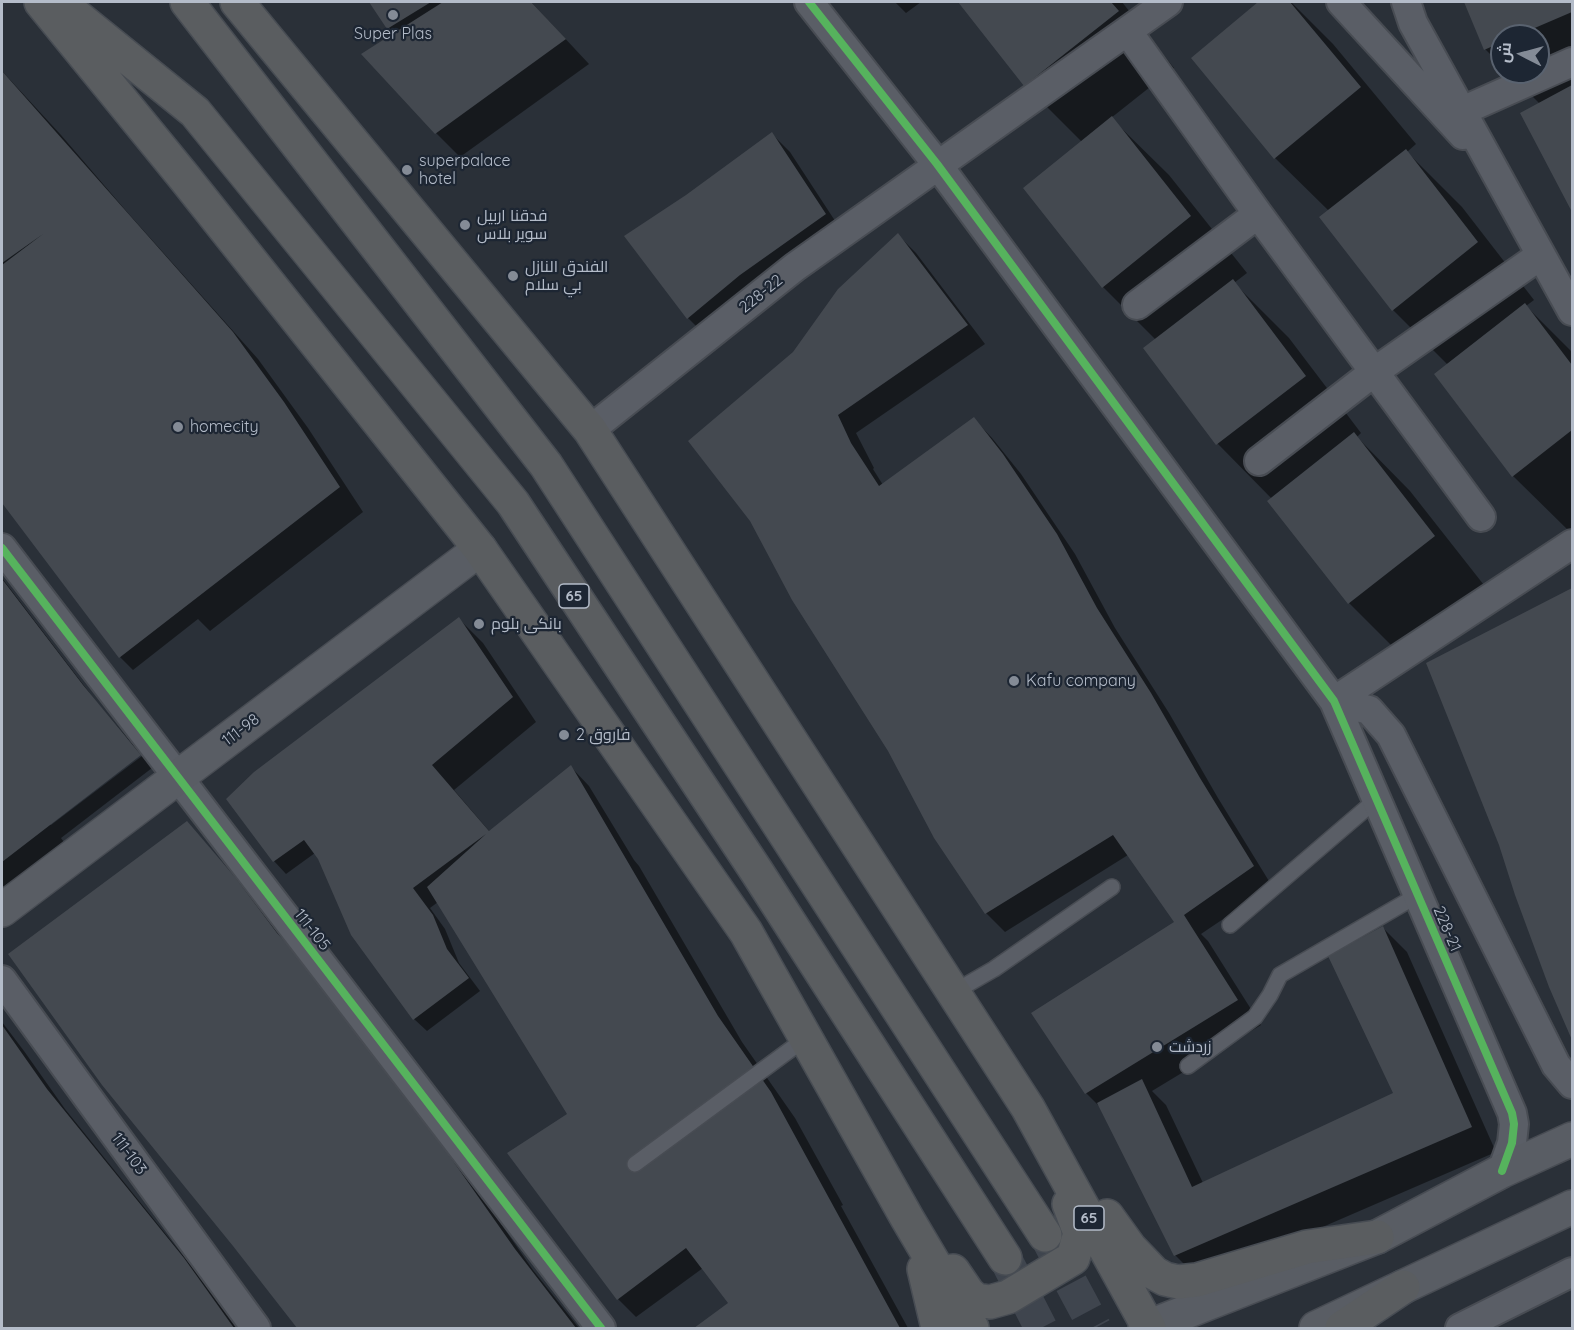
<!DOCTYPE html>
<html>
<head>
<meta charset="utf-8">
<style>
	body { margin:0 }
	#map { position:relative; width:1574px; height:1330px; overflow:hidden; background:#2a3038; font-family:Quicksand,Cairo,sans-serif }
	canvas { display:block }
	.frame { position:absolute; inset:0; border:3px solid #b4bcc9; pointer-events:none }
	.north { position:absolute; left:1490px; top:24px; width:60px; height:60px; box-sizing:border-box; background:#1d2633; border:2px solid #59626f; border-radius:50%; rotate:276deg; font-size:16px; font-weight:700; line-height:24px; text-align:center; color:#b4bcc9 }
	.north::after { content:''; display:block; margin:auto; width:21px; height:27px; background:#848b96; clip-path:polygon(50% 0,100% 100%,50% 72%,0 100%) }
</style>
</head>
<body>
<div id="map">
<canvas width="1574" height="1330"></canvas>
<div class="frame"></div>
<div class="north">ش</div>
</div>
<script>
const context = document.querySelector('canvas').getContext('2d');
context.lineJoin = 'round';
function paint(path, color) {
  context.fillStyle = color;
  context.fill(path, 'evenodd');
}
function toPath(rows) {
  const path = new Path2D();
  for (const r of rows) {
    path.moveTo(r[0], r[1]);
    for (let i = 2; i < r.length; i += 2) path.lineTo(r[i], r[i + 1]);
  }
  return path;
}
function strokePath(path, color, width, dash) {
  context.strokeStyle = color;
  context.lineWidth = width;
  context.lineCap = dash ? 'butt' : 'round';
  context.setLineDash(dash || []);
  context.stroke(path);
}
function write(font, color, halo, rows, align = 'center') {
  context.font = font + ' Quicksand,Cairo,sans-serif';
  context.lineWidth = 4.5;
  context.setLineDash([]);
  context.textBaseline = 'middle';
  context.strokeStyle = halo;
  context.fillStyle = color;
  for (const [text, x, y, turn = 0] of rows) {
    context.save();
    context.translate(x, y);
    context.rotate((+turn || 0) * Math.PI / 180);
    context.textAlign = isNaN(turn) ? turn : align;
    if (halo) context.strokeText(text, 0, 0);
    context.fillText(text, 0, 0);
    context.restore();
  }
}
const shadow = toPath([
	[370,2,531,2,589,64,460,157,436,133,394,34],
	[895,2,921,2,906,13],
	[960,2,1122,2,1174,68,1111,118,1169,175,1247,273,1234,283,1289,338,1361,433,1357,437,1410,491,1491,594,1406,660,1349,603,1269,501,1272,499,1218,444,1145,348,1156,340,1103,287,1082,142,1025,85],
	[1261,2,1291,2,1333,44,1416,144,1407,152,1462,207,1534,300,1526,306,1572,352,1572,530,1570,532,1513,476,1448,365,1393,310,1329,211,1275,158,1193,58],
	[1466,2,1572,2,1572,209,1522,114,1540,104,1508,72,1538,72,1538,36,1502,36,1502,66,1485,49],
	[2,71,61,135,128,213,258,359,308,428,363,512,210,631,198,619,133,670,120,657,2,500],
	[772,134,790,152,843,233,706,336,688,318,687,196],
	[898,235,916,253,985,344,856,433,874,468,873,469,883,485,974,419,992,438,1021,474,1075,554,1115,628,1169,713,1218,798,1272,886,1201,934,1208,941,1261,1025,1152,1091,1166,1105,1203,1183,1395,1093,1383,928,1407,952,1496,1152,1200,1280,1175,1255,1102,1109,1086,1093,1176,922,1128,855,1005,932,986,913,935,837,793,354],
	[2,578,95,700,140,753,49,823,51,825,142,756,152,768,61,838,66,845,2,894],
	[1572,590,1572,1036,1550,986,1500,844,1428,664],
	[459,619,483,643,536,722,454,790,490,832,571,767,589,786,634,860,639,866,742,1042,795,1118,843,1205,841,1206,908,1328,696,1328,730,1303,703,1268,636,1317,618,1299,569,1115,438,902,430,908,445,929,459,963,480,991,427,1031,414,1019,315,853,286,874,274,861,228,799],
	[187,823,253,897,434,1127,533,1270,579,1328,298,1328,234,1245],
	[2,1022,24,1051,65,1109,202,1279,238,1328,2,1328]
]);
const building = toPath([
	[369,2,431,2,387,29],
	[443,2,531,2,566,39,435,134,361,54],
	[958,2,1111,2,1119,11,1024,86],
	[1258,2,1290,2,1361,87,1274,159,1191,58],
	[1464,2,1572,2,1572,12,1516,36,1502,36,1502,42,1484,50],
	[2,71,233,332,284,402,340,487,119,658,2,503,2,265,43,234,2,263],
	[1572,85,1572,212,1520,113],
	[1112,116,1191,216,1102,288,1023,188],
	[772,132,826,214,740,275,687,319,624,236,686,195],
	[1406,149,1478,242,1392,311,1319,217],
	[898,233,968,325,838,415,851,443,879,486,974,417,1003,454,1057,534,1097,608,1151,693,1200,778,1254,866,1184,915,1238,1000,1085,1094,1031,1013,1174,922,1113,835,985,914,934,838,888,751,792,600,750,521,688,441,793,352,838,289],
	[1233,279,1306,376,1216,445,1143,348],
	[1525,303,1572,365,1572,430,1512,477,1434,374],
	[1354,432,1435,536,1348,604,1267,501],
	[2,579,83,685,141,755,2,862],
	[1572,588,1572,1040,1549,987,1515,895,1499,845,1426,663],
	[459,617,513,697,432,765,489,831,571,765,718,1016,771,1092,900,1328,694,1328,728,1303,686,1248,617,1300,507,1153,567,1114,427,887,486,834,413,888,433,915,447,949,469,978,413,1020,351,935,318,859,304,840,273,862,226,799,254,772],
	[187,821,235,877,277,933,319,978,415,1107,515,1249,576,1328,297,1328,233,1246,102,1085,8,954],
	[1383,926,1472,1127,1174,1256,1097,1103,1142,1079,1192,1187,1393,1093,1328,956],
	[2,1025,47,1089,184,1258,234,1328,2,1328]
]);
const highwayTunnel = toPath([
	[1048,1240,1095,1328],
	[1005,1258,1041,1328]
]);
const lane = toPath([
	[1230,925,1377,799],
	[954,992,994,969,1112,887],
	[1188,1066,1255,1017,1270,995,1280,975,1418,895],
	[635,1164,806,1038]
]);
const street = toPath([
	[809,2,937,164,1334,701,1512,1113,1514,1124,1512,1143,1502,1171],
	[1341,2,1463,135],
	[1406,2,1413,23,1572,311],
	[1128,32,1258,214,1481,517],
	[1462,111,1572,62],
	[1137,305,1258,214],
	[590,430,795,267,1168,2],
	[1259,461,1374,372,1541,255],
	[2,548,601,1328],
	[1334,701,1369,710,1391,735,1556,1065,1572,1084],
	[1334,701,1572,544],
	[2,980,256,1328],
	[1460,1328,1572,1272]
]);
const secondary = toPath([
	[2,910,480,549],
	[1145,1328,1377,1237,1502,1171,1572,1139],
	[1316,1328,1572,1207]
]);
const highway = toPath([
	[41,2,184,177,480,549,746,932,907,1218,972,1328],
	[187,2,546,465,1045,1235],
	[237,2,590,430,1028,1108,1149,1328],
	[60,3,195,112,513,503,757,872,1005,1258],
	[1107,1216,1130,1248,1154,1273,1165,1279,1178,1282,1197,1280,1307,1247,1377,1237],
	[924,1269,938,1328],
	[953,1271,968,1293,976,1300,990,1302,1008,1297,1073,1258,1080,1233,1069,1204],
	[1342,1328,1403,1287]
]);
const cycleway = toPath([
	[809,2,937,164,1334,701,1512,1113,1514,1124,1512,1143,1502,1171],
	[2,548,601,1328]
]);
const markers = [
	[393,15,6,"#848b96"],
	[407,170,6,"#848b96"],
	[465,225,6,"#848b96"],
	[513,276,6,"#848b96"],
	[178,427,6,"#848b96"],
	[479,624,6,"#848b96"],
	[1014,681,6,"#848b96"],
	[564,735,6,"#848b96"],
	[1157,1047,6,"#848b96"]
];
const shields = [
	[574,596,30],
	[1089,1218,30]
];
const shieldNames = [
	["65",574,596],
	["65",1089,1218]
];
const poiNames = [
	["Super Plas",393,34,"center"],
	["superpalace",419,161],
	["hotel",419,179],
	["فدقنا اربيل",477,216],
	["سوير بلاس",477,234],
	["الفندق النازل",525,267],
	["بي سلام",525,285],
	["homecity",190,427],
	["بانکی بلوم",491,624],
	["Kafu company",1026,681],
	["فاروق 2",576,735],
	["زردشت",1169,1047]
];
const streetNames = [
	["228-22",761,294,-39],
	["111-98",241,730,-37],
	["228-21",1447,929,67],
	["111-105",312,930,52],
	["111-103",129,1154,54]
];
paint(shadow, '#0007');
paint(building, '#444950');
strokePath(highwayTunnel, '#3f454e', 33, [33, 16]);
strokePath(lane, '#484c53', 18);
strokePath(street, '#484c53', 32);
strokePath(secondary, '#484c53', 36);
strokePath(highway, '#474c53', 36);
strokePath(lane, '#5a5e66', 15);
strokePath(street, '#5a5e66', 28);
strokePath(secondary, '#595d64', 33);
strokePath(highway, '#5a5d60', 33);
strokePath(cycleway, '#56b35d', 8);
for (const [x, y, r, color] of markers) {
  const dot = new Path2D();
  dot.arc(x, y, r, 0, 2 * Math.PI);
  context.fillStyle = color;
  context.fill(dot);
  strokePath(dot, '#1d2633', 2);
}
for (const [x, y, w] of shields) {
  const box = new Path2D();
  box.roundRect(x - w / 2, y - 12, w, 24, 4.5);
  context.fillStyle = '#1d2633';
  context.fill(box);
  strokePath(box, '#b4bcc9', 1.5);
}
write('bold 15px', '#b4bcc9', null, shieldNames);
write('16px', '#b4bcc9', '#1d2633', poiNames, 'left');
write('16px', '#b4bcc9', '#1d2633', streetNames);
</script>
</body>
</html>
